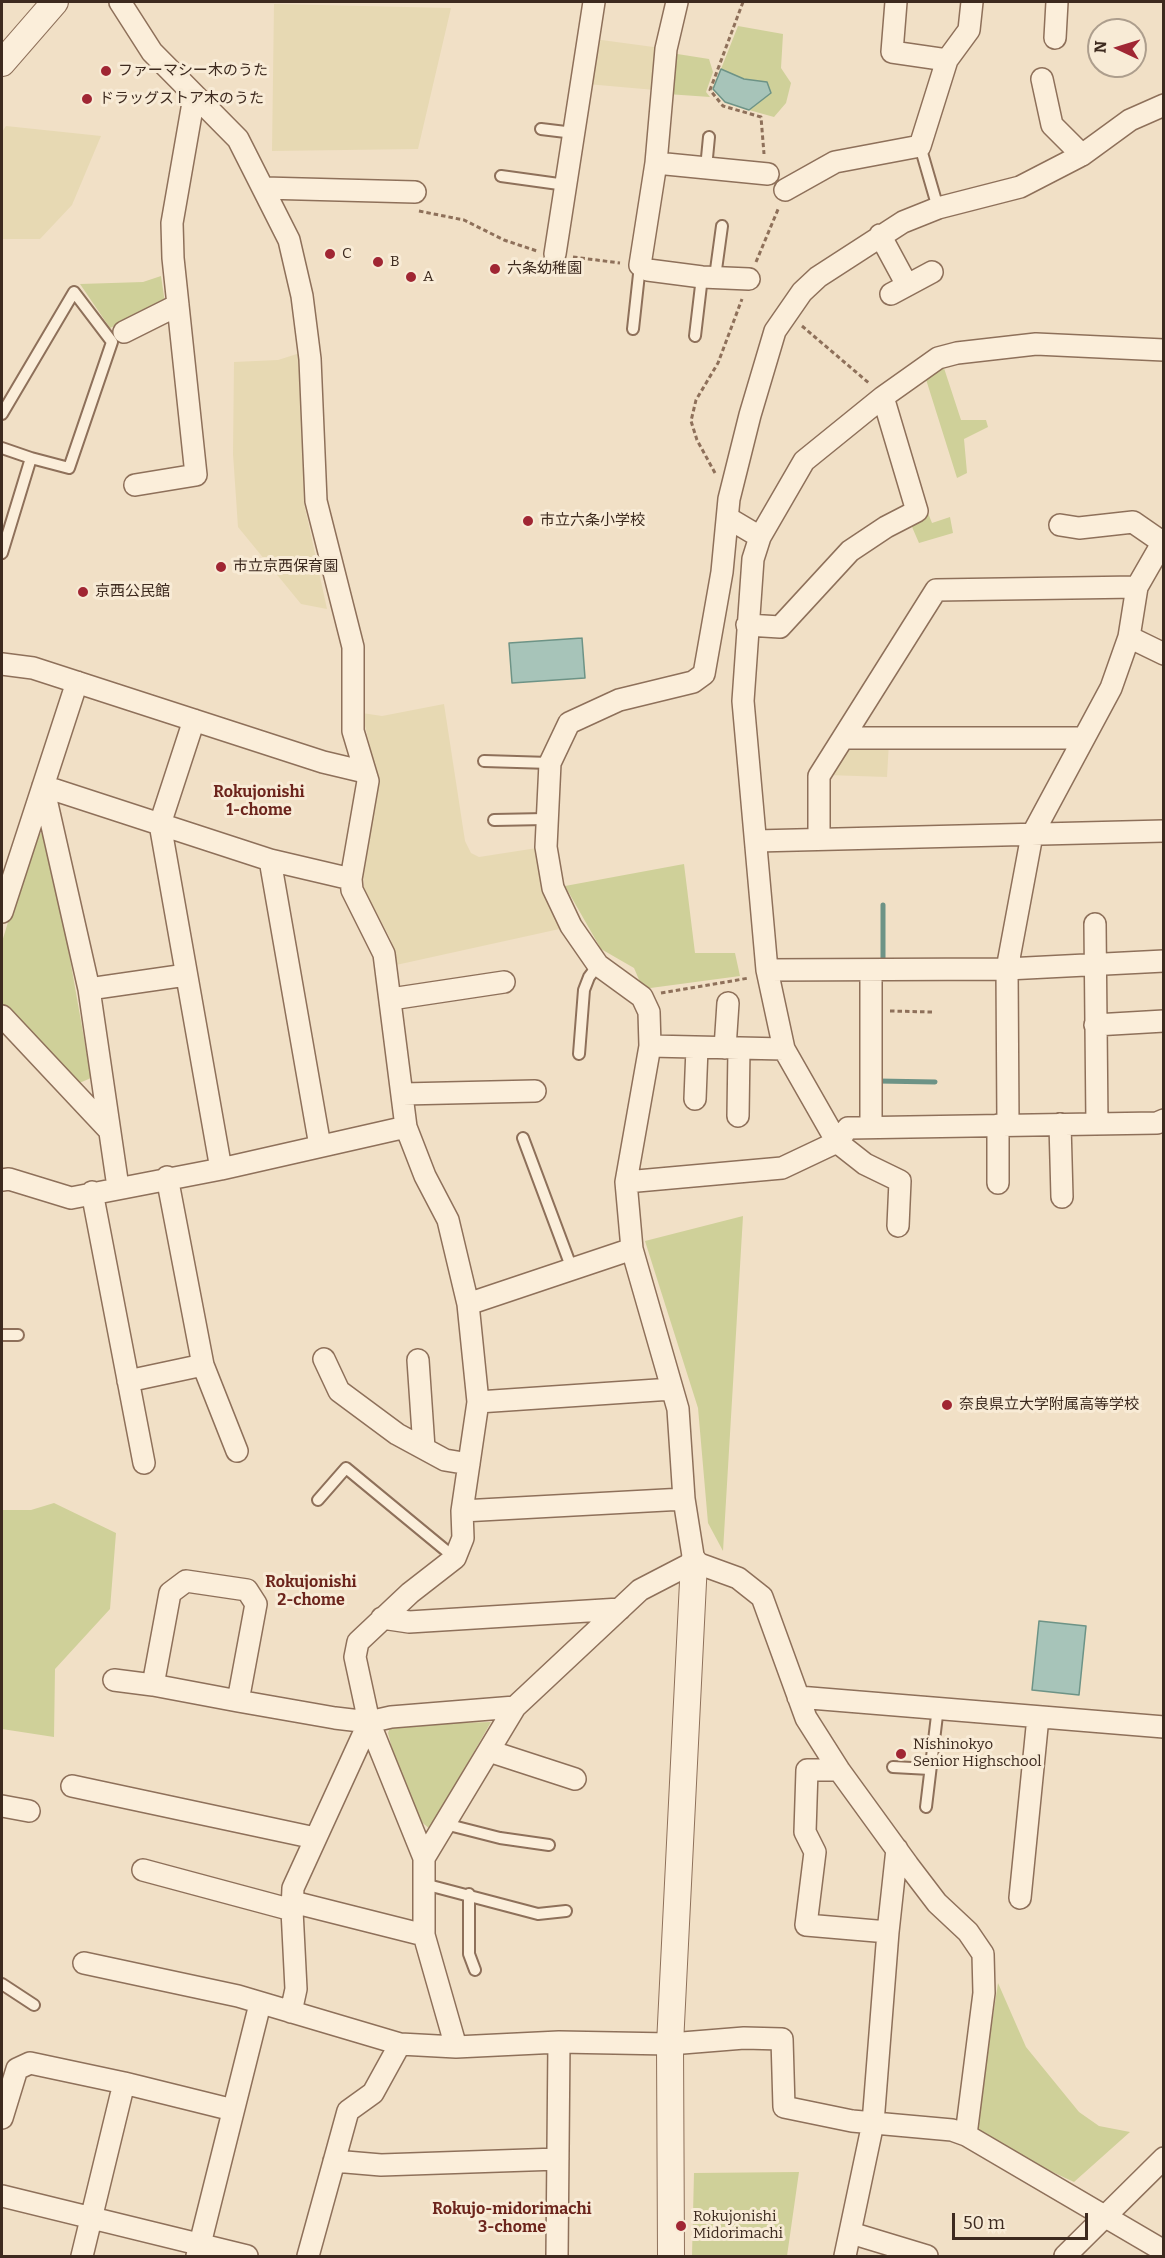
<!DOCTYPE html>
<html>
<head>
<meta charset="utf-8">
<style>
	body { margin:0 }
	#map { position:relative; width:1165px; height:2258px; overflow:hidden; background:#f1e0c6; font-family:Bitter,serif }
	canvas { display:block }
	.frame { position:absolute; inset:0; border:3px solid #3d2a1f; pointer-events:none }
	.north { position:absolute; left:1087px; top:18px; width:60px; height:60px; box-sizing:border-box; background:#f8ebd6; border:2px solid #ad9e8d; border-radius:50%; rotate:274deg; font-size:16px; font-weight:700; line-height:24px; text-align:center; color:#3d2a1f }
	.north::after { content:''; display:block; margin:auto; width:21px; height:27px; background:#a02633; clip-path:polygon(50% 0,100% 100%,50% 72%,0 100%) }
	.scale { position:absolute; left:952px; top:2213px; width:136px; height:27px; box-sizing:border-box; border:3px solid #3d2a1f; border-top:0; padding-left:8px; font-size:18px; line-height:21px; white-space:nowrap; color:#3d2a1f; -webkit-text-stroke:4px #f8ebd6; paint-order:stroke }
</style>
</head>
<body>
<div id="map">
<canvas width="1165" height="2258"></canvas>
<div class="frame"></div>
<div class="north">N</div>
<div class="scale">50 m</div>
</div>
<script>
const context = document.querySelector('canvas').getContext('2d');
context.lineJoin = 'round';
function paint(path, color) {
  context.fillStyle = color;
  context.fill(path, 'evenodd');
}
function toPath(rows) {
  const path = new Path2D();
  for (const r of rows) {
    path.moveTo(r[0], r[1]);
    for (let i = 2; i < r.length; i += 2) path.lineTo(r[i], r[i + 1]);
  }
  return path;
}
function strokePath(path, color, width, dash) {
  context.strokeStyle = color;
  context.lineWidth = width;
  context.lineCap = dash ? 'butt' : 'round';
  context.setLineDash(dash || []);
  context.stroke(path);
}
function write(font, color, halo, rows, align = 'center') {
  context.font = font + ' Bitter,"Noto Sans JP",serif';
  context.lineWidth = 6;
  context.setLineDash([]);
  context.textBaseline = 'middle';
  context.strokeStyle = halo;
  context.fillStyle = color;
  for (const [text, x, y, turn = 0] of rows) {
    context.save();
    context.translate(x, y);
    context.rotate((+turn || 0) * Math.PI / 180);
    context.textAlign = isNaN(turn) ? turn : align;
    if (halo) context.strokeText(text, 0, 0);
    context.fillText(text, 0, 0);
    context.restore();
  }
}
const farmland = toPath([
	[274,4,451,8,418,149,272,151],
	[594,39,661,48,655,90,587,84],
	[6,126,101,136,72,205,40,239,2,239,2,132],
	[300,353,304,503,327,609,301,604,238,527,233,454,234,362,278,360],
	[444,704,465,841,471,853,479,857,537,848,564,928,396,965,391,940,364,889,363,868,376,772,362,713,382,716],
	[889,742,887,777,827,775,843,749]
]);
const green = toPath([
	[738,26,783,34,781,68,791,83,786,103,774,117,749,110,771,93,767,82,744,79,721,69],
	[671,53,709,59,713,72,706,92,710,97,667,94],
	[161,276,165,303,110,328,80,284,143,282],
	[942,362,961,420,986,420,988,427,964,439,967,473,957,478,924,373],
	[928,513,932,523,950,517,953,533,919,543,909,520],
	[35,833,48,834,91,1078,77,1084,2,1004,2,942],
	[684,864,695,953,735,953,740,976,643,989,634,968,601,949,565,886],
	[743,1216,723,1551,708,1523,698,1408,645,1241],
	[54,1503,116,1533,110,1609,55,1669,54,1737,2,1729,2,1510,31,1510],
	[491,1722,430,1829,408,1811,388,1733,391,1725],
	[998,1983,1026,2047,1079,2112,1099,2126,1130,2132,1074,2182,975,2136],
	[799,2172,787,2256,692,2256,694,2173]
]);
const water = toPath([
	[721,69,744,79,767,82,771,93,749,110,725,102,713,89,721,69],
	[582,638,585,678,512,683,509,643,582,638],
	[1039,1621,1086,1626,1079,1695,1032,1690,1039,1621]
]);
const stream = toPath([
	[883,905,883,961],
	[878,1081,935,1082]
]);
const path = toPath([
	[743,2,710,90,723,106,761,117,764,154],
	[419,211,464,220,504,240,537,251],
	[573,257,620,263],
	[756,262,779,207],
	[802,326,870,384],
	[715,473,697,440,691,421,696,400,718,363,742,299],
	[661,993,749,978],
	[890,1011,932,1012]
]);
const service = toPath([
	[541,129,574,133],
	[920,146,938,208],
	[706,168,709,137],
	[501,176,566,185],
	[715,277,722,226],
	[633,329,640,265],
	[695,336,702,277],
	[2,414,74,292,112,342,69,468,31,458,2,553],
	[2,448,31,458],
	[484,761,550,763],
	[494,820,545,819],
	[579,1054,584,990,589,977,598,965],
	[523,1138,572,1269],
	[2,1335,18,1335],
	[318,1500,346,1468,455,1558],
	[893,1767,930,1769],
	[926,1807,938,1707],
	[445,1824,500,1838,549,1845],
	[424,1884,538,1914,566,1911],
	[469,1894,469,1954,475,1970],
	[2,1984,34,2005]
]);
const minor = toPath([
	[120,2,152,52,238,139,289,240,302,296,310,359,316,501,353,647,353,731,368,781,351,879,352,890,384,954,406,1127,425,1176,448,1220,468,1304,632,1249],
	[677,2,666,49,656,163,640,265,648,270,702,277,749,279],
	[1055,38,1057,2],
	[947,60,969,30,972,2],
	[1042,79,1052,125,1082,155],
	[656,163,768,174],
	[264,188,415,192],
	[785,190,835,162,920,146,947,60,892,52,896,2],
	[880,235,907,285],
	[555,254,594,2],
	[891,294,932,272],
	[124,332,178,305],
	[135,485,196,475,173,258,172,223,194,97],
	[728,518,760,537],
	[1060,525,1079,528,1133,522,1162,542],
	[1164,540,1137,587,1129,637,1164,654],
	[747,625,780,627,850,551,886,527,917,511,883,397],
	[2,664,33,668,323,762,365,772],
	[194,720,160,824,221,1169],
	[844,738,1083,738],
	[43,786,89,989,118,1187],
	[43,786,270,860,351,879],
	[819,839,819,776,936,590,1137,587],
	[756,841,1164,831],
	[270,860,320,1146],
	[2,912,77,682],
	[1095,924,1097,1124],
	[767,970,1007,969,1164,961],
	[89,989,186,975],
	[391,999,504,982],
	[2,1016,109,1130],
	[1095,1025,1164,1021],
	[650,1046,784,1049],
	[725,1048,728,1003],
	[403,1094,535,1091],
	[695,1099,697,1048],
	[738,1116,739,1049],
	[1060,1124,1062,1197],
	[1008,1125,1007,969,1032,835,1111,688,1129,637],
	[871,1126,871,970],
	[167,1177,203,1365,237,1451],
	[2,1180,9,1179,71,1198,221,1169,406,1127],
	[626,1182,782,1168,837,1142,784,1049,767,970,743,701,753,559,760,537,804,461,883,397,938,358,957,353,1036,344,1164,350],
	[998,1183,998,1125],
	[92,1192,144,1463],
	[898,1226,900,1181,865,1164,837,1142,848,1128,1157,1123,1164,1120],
	[324,1359,339,1391,397,1434,445,1460,469,1464],
	[418,1360,424,1448],
	[128,1381,203,1365],
	[478,1402,672,1389],
	[462,1511,684,1499],
	[694,1562,684,1499,678,1409,632,1249,626,1182,650,1046,649,1012,642,997,598,965,571,926,553,888,546,847,550,763,569,723,619,700,693,682,704,674,722,572,729,499,750,415,775,331,802,292,818,277,903,222,938,208,1020,187,1082,155,1130,120,1164,105],
	[382,1618,409,1622,620,1609],
	[114,1680,153,1685],
	[798,1697,1164,1727],
	[238,1701,256,1604,247,1590,186,1581,170,1593,153,1685,238,1701,335,1718,369,1722,391,1717,515,1707],
	[369,1722,424,1858],
	[489,1751,575,1779],
	[839,1770,807,1770,805,1832,815,1852,806,1925,888,1932],
	[72,1786,315,1838],
	[2,1806,29,1811],
	[143,1870,292,1910],
	[1020,1898,1038,1717],
	[293,1902,424,1935],
	[84,1963,238,1996,400,2044,456,2047,559,2042,670,2044,744,2038,782,2039,784,2107,852,2121,952,2130,966,2135,1164,2251],
	[291,2012,296,1989,292,1910,293,1888,369,1722,355,1657,358,1642,410,1593,455,1558,463,1538,462,1511,478,1402,468,1304],
	[456,2047,424,1935,424,1858,515,1707,640,1590,694,1562,738,1578,762,1597,806,1718,839,1770,908,1865,937,1903,968,1932,983,1954,984,1993,966,2135],
	[2,2118,17,2069,30,2063,124,2083,233,2110],
	[334,2161,381,2165,558,2159],
	[2,2196,247,2256],
	[851,2233,927,2256],
	[82,2256,124,2083],
	[197,2256,260,2004],
	[308,2256,348,2111,373,2093,400,2044],
	[557,2256,559,2042],
	[845,2256,873,2123,888,1932,897,1849],
	[1065,2256,1164,2158]
]);
const tertiary = toPath([
	[2,63,55,2],
	[671,2256,670,2044,694,1562]
]);
const markers = [
	[106,71,6,"#a02633"],
	[87,99,6,"#a02633"],
	[330,254,6,"#a02633"],
	[378,262,6,"#a02633"],
	[495,269,6,"#a02633"],
	[411,277,6,"#a02633"],
	[528,521,6,"#a02633"],
	[221,567,6,"#a02633"],
	[83,592,6,"#a02633"],
	[947,1405,6,"#a02633"],
	[901,1754,6,"#a02633"],
	[681,2226,6,"#a02633"]
];
const poiNames = [
	["ファーマシー木のうた",118,71],
	["ドラッグストア木のうた",99,99],
	["C",342,254],
	["B",390,262],
	["六条幼稚園",507,269],
	["A",423,277],
	["市立六条小学校",540,521],
	["市立京西保育園",233,567],
	["京西公民館",95,592],
	["奈良県立大学附属高等学校",959,1405],
	["Nishinokyo",913,1745],
	["Senior Highschool",913,1762],
	["Rokujonishi",693,2217],
	["Midorimachi",693,2234]
];
const neighbourhoodNames = [
	["Rokujonishi",259,793],
	["1-chome",259,811],
	["Rokujonishi",311,1583],
	["2-chome",311,1601],
	["Rokujo-midorimachi",512,2210],
	["3-chome",512,2228]
];
paint(farmland, '#e7d9b3');
paint(green, '#cfd099');
paint(water, '#a7c4b9');
strokePath(water, '#6d9386', 1.5);
strokePath(stream, '#6d9386', 5);
strokePath(service, '#8e705a', 14);
strokePath(minor, '#8e705a', 24);
strokePath(tertiary, '#8e705a', 28);
strokePath(path, '#8e705a', 3, [4.5, 3]);
strokePath(service, '#fbeeda', 10);
strokePath(minor, '#fbeeda', 21);
strokePath(tertiary, '#fbeeda', 26);
for (const [x, y, r, color] of markers) {
  const dot = new Path2D();
  dot.arc(x, y, r, 0, 2 * Math.PI);
  context.fillStyle = color;
  context.fill(dot);
  strokePath(dot, '#f8ebd6', 2);
}
write('15px', '#3d2a1f', '#f8ebd6', poiNames, 'left');
write('bold 16px', '#6c241c', '#f8ebd6', neighbourhoodNames);
</script>
</body>
</html>
